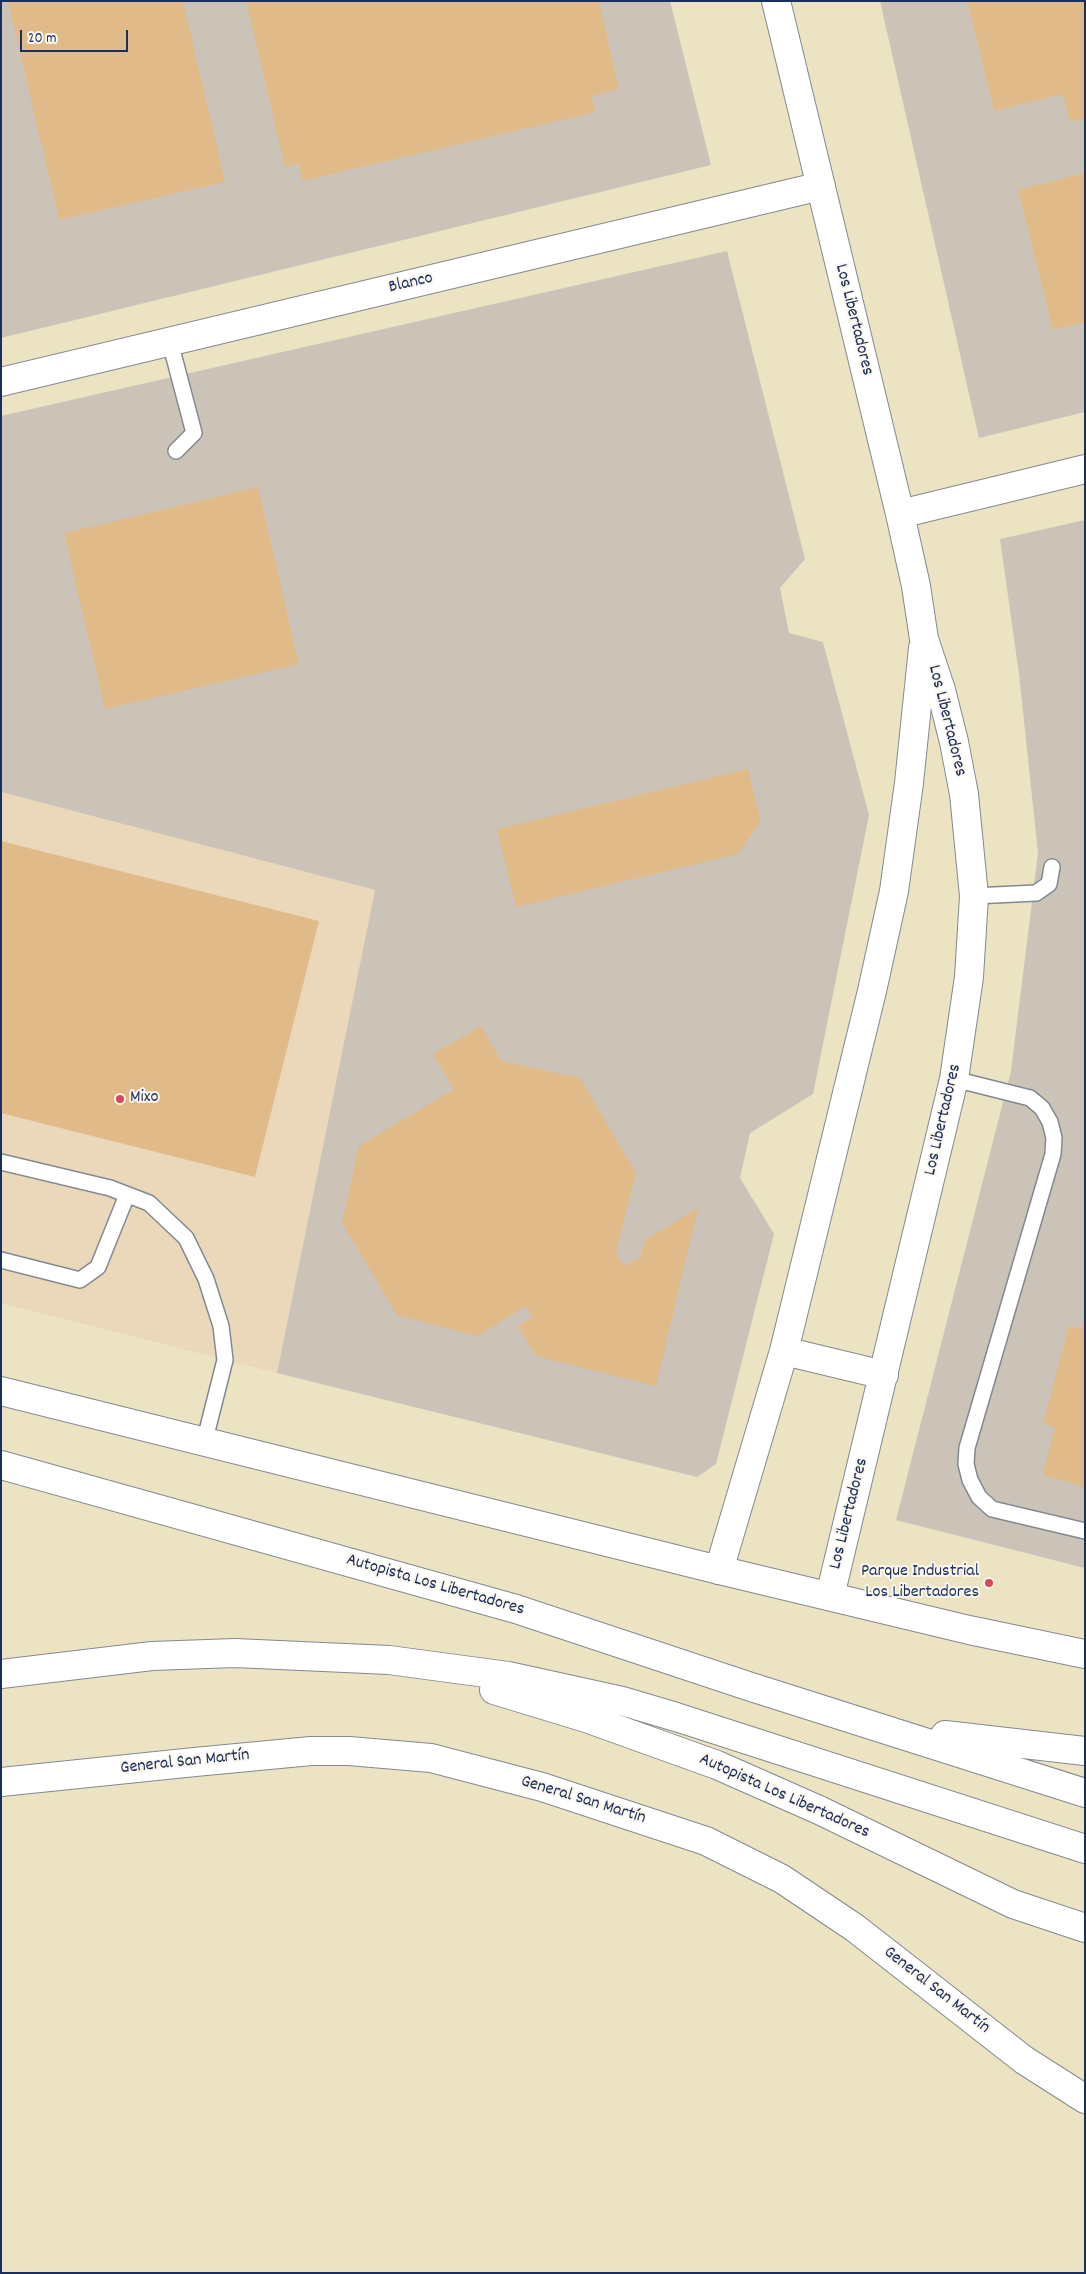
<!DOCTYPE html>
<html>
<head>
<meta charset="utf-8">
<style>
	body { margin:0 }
	#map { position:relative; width:1086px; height:2274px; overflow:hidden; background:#ebe3c2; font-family:Dekko,sans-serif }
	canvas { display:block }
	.frame { position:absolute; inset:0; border:2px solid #1b2f5e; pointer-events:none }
	.scale { position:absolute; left:20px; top:30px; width:108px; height:22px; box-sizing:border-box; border:2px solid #1b2f5e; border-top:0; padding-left:6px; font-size:15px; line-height:18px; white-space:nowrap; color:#1b2f5e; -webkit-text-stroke:4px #fbf7ec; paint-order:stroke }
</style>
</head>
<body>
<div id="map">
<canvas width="1086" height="2274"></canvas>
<div class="frame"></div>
<div class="scale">20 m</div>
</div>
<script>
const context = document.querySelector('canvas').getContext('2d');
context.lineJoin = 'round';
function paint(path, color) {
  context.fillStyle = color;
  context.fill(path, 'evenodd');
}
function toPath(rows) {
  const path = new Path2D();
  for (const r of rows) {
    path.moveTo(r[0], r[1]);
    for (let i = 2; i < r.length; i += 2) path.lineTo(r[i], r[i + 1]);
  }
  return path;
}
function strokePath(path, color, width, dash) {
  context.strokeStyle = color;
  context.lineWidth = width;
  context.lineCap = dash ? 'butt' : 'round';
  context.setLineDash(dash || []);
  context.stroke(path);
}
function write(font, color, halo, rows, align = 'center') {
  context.font = font + ' Dekko,sans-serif';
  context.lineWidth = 4;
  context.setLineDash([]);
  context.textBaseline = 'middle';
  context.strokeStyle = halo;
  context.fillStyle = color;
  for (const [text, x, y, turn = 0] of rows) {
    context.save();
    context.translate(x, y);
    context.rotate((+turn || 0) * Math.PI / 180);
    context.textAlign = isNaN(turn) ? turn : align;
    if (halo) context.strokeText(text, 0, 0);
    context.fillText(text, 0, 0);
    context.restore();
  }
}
const built = toPath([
	[1,792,375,890,277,1373,1,1303]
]);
const industrial = toPath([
	[1,1,670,1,711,165,1,338],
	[880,1,1085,1,1085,412,979,438],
	[727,251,805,559,780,588,789,633,823,642,869,815,813,1094,750,1133,740,1178,774,1234,716,1464,697,1477,277,1373,375,890,1,792,1,416],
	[1085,520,1085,1568,896,1520,1011,1071,1038,853,1019,674,1000,539]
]);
const building = toPath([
	[8,1,183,1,225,182,59,220],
	[246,1,599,1,619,89,591,96,596,112,302,181,299,164,285,167],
	[967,1,1085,1,1085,118,1070,122,1063,94,994,111],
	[1085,173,1085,322,1053,330,1018,190],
	[258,487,299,664,105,709,64,533],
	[748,769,761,821,738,854,516,907,497,829],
	[1,841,319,921,255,1177,1,1113],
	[481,1026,501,1061,580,1078,636,1173,616,1252,624,1266,640,1257,645,1240,698,1208,656,1386,536,1356,518,1326,533,1317,526,1306,477,1336,397,1315,342,1223,359,1146,454,1089,433,1054],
	[1085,1317,1085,1487,1043,1475,1055,1427,1043,1424,1069,1326,1081,1329]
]);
const service = toPath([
	[170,342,194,433,176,451],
	[974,896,1036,893,1049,884,1052,867],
	[954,1079,1030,1098,1042,1108,1050,1122,1054,1138,1053,1154,967,1448,966,1464,970,1480,979,1497,992,1509,1085,1531],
	[1,1162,110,1188,149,1203,186,1238,206,1279,221,1326,225,1360,204,1443],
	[1,1260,80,1280,98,1267,127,1195]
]);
const minor = toPath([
	[776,1,900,514,916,586,924,639,941,690,954,742,964,794,974,896,969,977,954,1079,830,1596],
	[1,382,821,186],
	[900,514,1085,469],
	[784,1351,884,1375],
	[719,1570,784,1351,872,991,894,891,909,783,923,648],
	[1,1782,195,1762,311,1751,349,1751,431,1758,542,1787,706,1841,782,1879,855,1928,1024,2060,1085,2099]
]);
const tertiary = toPath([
	[1,1391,719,1570,969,1630,1085,1654]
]);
const motorway = toPath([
	[1,1465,516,1609,748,1686,1085,1793],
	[1,1674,152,1656,235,1653,389,1660,508,1676,622,1701,676,1717,1085,1849],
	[494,1690,586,1718,717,1765,819,1810,1013,1904,1085,1928],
	[945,1735,1085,1751]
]);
const markers = [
	[120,1099,5,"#d1495b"],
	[989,1583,5,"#d1495b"]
];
const streetNames = [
	["Blanco",411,284,-13],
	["Los Libertadores",853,320,76],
	["Los Libertadores",946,721,76],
	["Los Libertadores",944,1120,-77],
	["Los Libertadores",850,1514,-76],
	["Autopista Los Libertadores",435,1586,16],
	["General San Martín",185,1763,-6],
	["Autopista Los Libertadores",784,1797,24],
	["General San Martín",583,1801,17],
	["General San Martín",936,1991,38]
];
const poiNames = [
	["Mixo",130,1099],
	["Parque Industrial",979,1573,"right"],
	["Los Libertadores",979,1594,"right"]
];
paint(built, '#ebd8ba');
paint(industrial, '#cbc3b8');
paint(building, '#e1ba89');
strokePath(service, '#838990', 18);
strokePath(minor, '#838990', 30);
strokePath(tertiary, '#838990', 30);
strokePath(motorway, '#838990', 30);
strokePath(service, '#fff', 15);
strokePath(minor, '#fff', 28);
strokePath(tertiary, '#fff', 28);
strokePath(motorway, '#fff', 28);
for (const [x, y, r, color] of markers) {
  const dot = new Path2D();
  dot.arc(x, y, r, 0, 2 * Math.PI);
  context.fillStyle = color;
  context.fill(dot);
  strokePath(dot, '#fbf7ec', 2);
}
write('18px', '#1b2f5e', '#fbf7ec', streetNames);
write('18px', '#1b2f5e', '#fbf7ec', poiNames, 'left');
</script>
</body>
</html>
